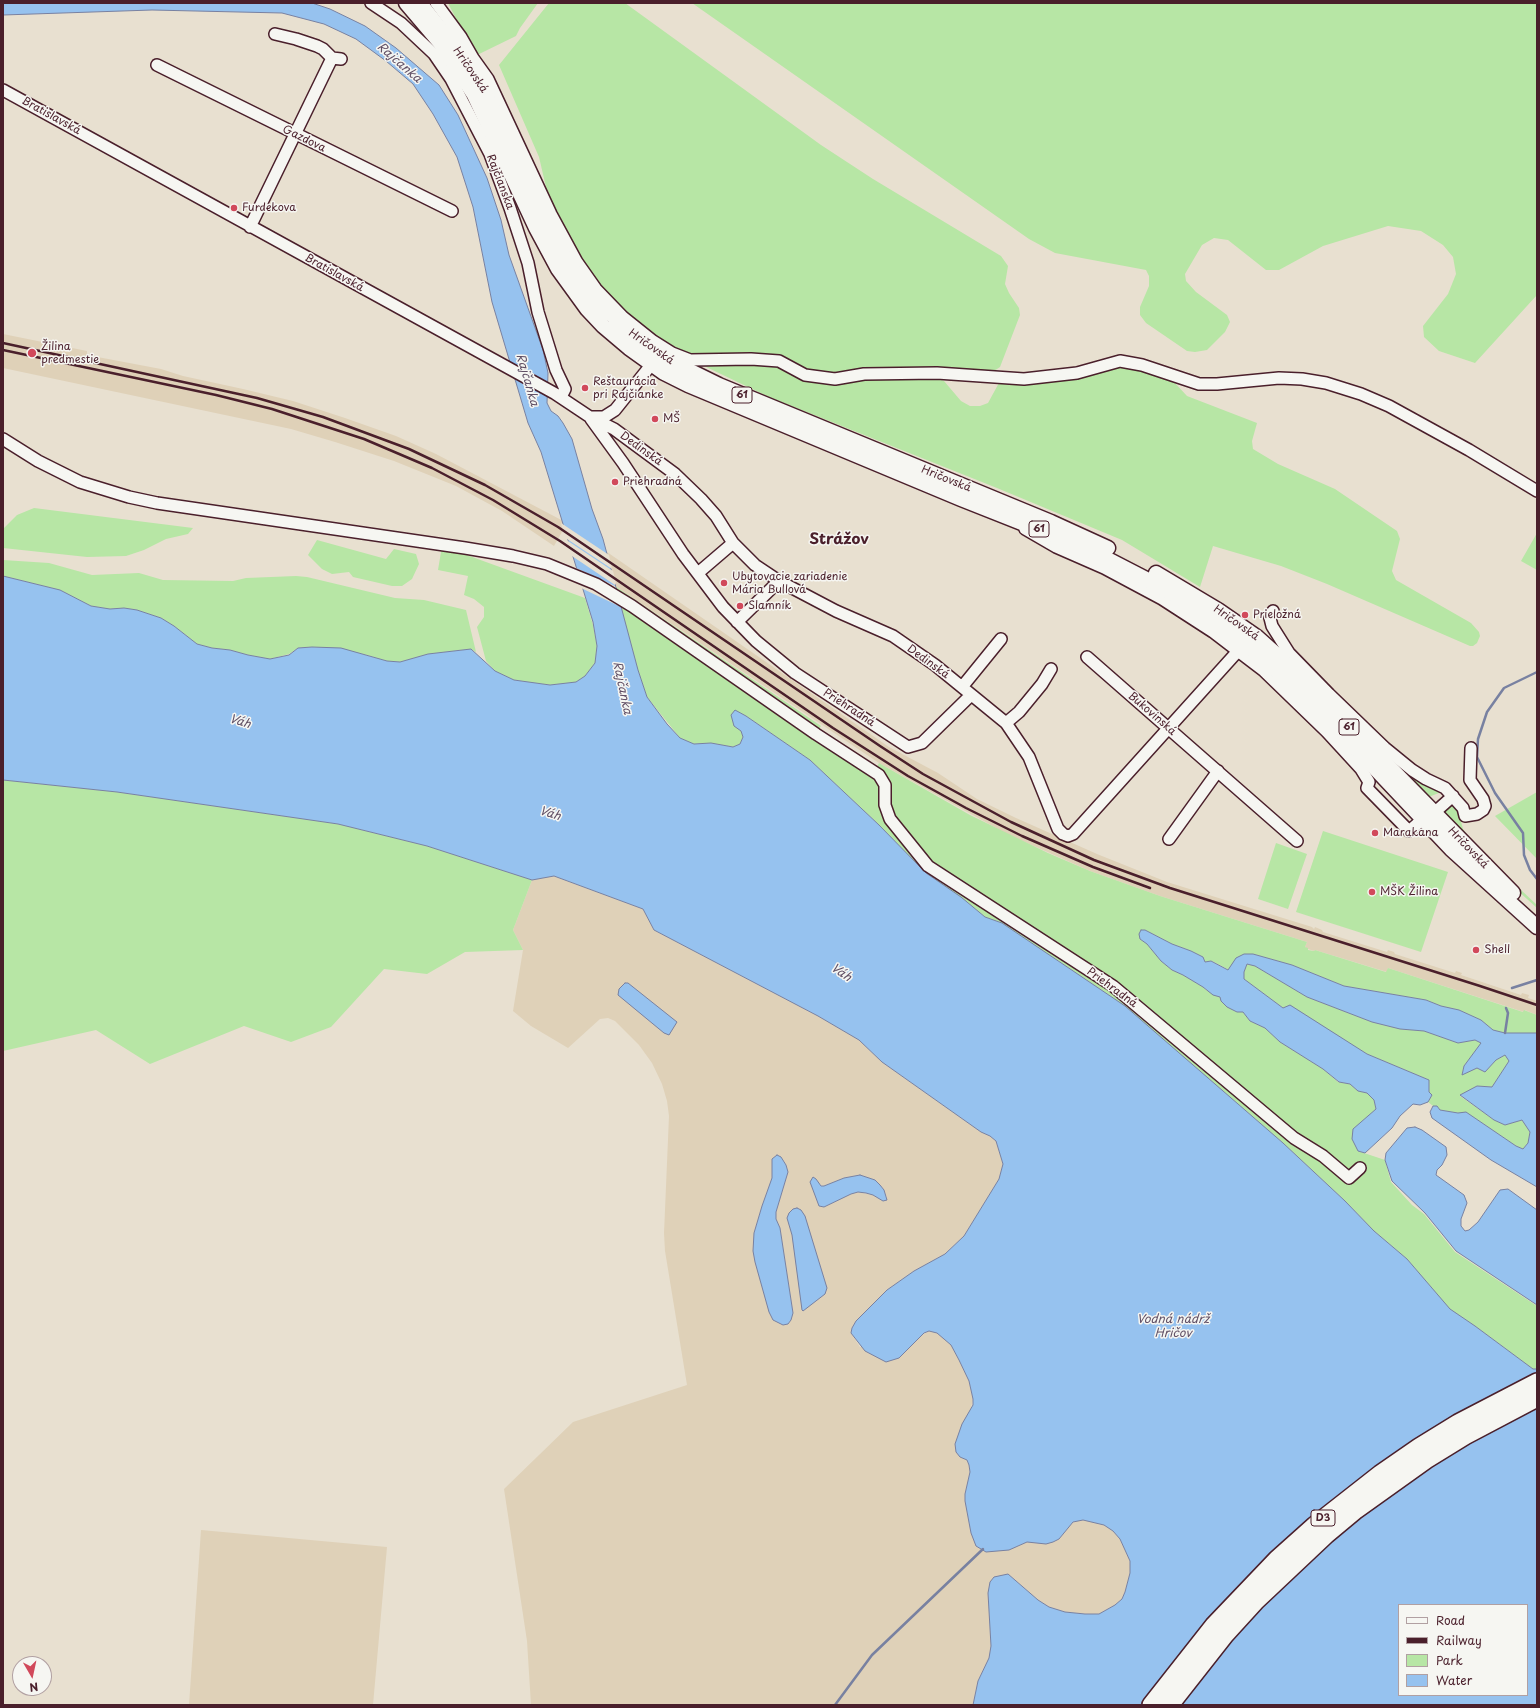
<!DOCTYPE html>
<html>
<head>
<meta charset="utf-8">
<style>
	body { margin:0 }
	#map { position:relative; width:1540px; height:1708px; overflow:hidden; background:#e8e0d0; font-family:"Playpen Sans",sans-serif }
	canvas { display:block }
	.frame { position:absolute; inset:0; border:4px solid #4a1f2b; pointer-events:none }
	.legend { position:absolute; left:1398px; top:1604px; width:130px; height:92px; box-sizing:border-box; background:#f6f6f2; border:1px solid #b1a0a2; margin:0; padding:5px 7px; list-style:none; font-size:12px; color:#4a1f2b }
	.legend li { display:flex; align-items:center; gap:8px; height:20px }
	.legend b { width:20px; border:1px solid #b1a0a2 }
	.north { position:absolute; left:12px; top:1656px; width:40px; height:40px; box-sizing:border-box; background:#f6f6f2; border:1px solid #b1a0a2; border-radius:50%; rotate:171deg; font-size:11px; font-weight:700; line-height:16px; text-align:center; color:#4a1f2b }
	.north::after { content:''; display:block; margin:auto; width:14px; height:18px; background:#d1495b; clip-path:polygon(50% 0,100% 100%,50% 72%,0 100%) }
</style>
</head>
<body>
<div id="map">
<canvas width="1540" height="1708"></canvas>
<div class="frame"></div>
<ul class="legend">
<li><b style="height:5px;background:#f6f6f2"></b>Road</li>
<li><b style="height:5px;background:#4a1f2b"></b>Railway</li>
<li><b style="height:11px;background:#b7e6a5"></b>Park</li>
<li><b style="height:11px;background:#96c2ef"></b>Water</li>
</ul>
<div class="north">N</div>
</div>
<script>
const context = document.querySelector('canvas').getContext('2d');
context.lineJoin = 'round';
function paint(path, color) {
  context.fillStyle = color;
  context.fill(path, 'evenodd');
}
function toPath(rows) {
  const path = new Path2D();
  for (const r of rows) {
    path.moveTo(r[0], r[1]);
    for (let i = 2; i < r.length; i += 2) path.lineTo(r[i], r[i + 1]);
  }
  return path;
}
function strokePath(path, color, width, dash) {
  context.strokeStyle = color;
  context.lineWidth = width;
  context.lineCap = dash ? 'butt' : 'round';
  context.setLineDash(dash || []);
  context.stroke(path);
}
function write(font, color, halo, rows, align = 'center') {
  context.font = font + ' "Playpen Sans",sans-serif';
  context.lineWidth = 3;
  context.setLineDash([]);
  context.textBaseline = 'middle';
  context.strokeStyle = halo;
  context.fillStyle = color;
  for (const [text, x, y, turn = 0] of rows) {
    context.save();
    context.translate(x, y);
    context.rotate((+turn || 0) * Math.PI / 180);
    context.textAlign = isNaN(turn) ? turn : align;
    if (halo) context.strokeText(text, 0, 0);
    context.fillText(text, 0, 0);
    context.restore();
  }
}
const built = toPath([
	[3,334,87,351,87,355,161,369,183,376,243,389,293,401,345,418,396,436,436,454,567,523,554,546,502,511,456,486,394,461,335,442,291,429,3,368],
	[607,552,889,747,938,773,977,799,1016,818,1097,854,1167,882,1312,927,1314,929,1315,927,1322,930,1323,932,1387,952,1388,950,1394,952,1395,954,1455,973,1456,971,1462,973,1461,975,1521,995,1522,993,1529,995,1528,998,1537,1001,1537,1015,1525,1010,1524,1012,1388,968,1387,972,1315,950,1314,951,1308,949,1305,947,1307,942,1160,896,1090,871,1007,834,879,763,615,586],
	[553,876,643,909,654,930,818,1016,859,1040,882,1062,981,1132,990,1136,996,1141,1003,1164,999,1179,964,1236,945,1254,914,1271,887,1290,856,1321,852,1328,851,1333,860,1347,919,1337,929,1331,938,1333,951,1345,959,1360,969,1381,973,1399,960,1457,967,1460,969,1465,970,1472,965,1494,971,1533,1016,1547,1027,1542,1036,1542,1059,1539,1069,1525,1078,1520,1083,1520,1094,1522,1104,1525,1113,1531,1120,1539,1130,1561,1130,1573,1125,1592,1122,1599,1115,1605,1099,1614,1085,1614,1065,1612,1049,1607,1038,1600,1008,1574,988,1593,991,1646,989,1658,978,1681,973,1705,531,1705,527,1641,504,1489,573,1422,687,1385,665,1251,664,1233,669,1116,667,1101,662,1084,652,1063,639,1045,615,1021,608,1018,600,1019,568,1048,531,1026,513,1011,523,950,513,930,532,880],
	[781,1157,786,1164,788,1172,776,1212,776,1219,780,1228,793,1313,791,1320,788,1324,783,1325,754,1233,762,1206,772,1178,772,1162],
	[860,1175,875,1180,884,1190,887,1198,883,1201,873,1195,858,1192,851,1194,824,1207,820,1207,816,1179,819,1184,824,1186,844,1178],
	[201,1530,387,1547,373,1705,189,1705]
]);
const green = toPath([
	[448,3,538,3,520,28,516,36,475,56],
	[549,3,625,3,821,145,873,179,1001,256,1008,266,1005,284,1009,293,1019,308,1020,315,1000,367,994,371,935,377,944,381,961,401,970,406,980,406,988,403,1000,381,1118,365,1128,366,1174,382,1187,396,1257,423,1252,441,1253,449,1278,464,1335,489,1397,531,1400,539,1392,571,1396,580,1471,623,1479,632,1480,636,1477,643,1473,646,1470,646,1327,584,1281,566,1213,546,1200,587,1122,540,997,488,769,397,677,353,624,313,598,282,562,256,539,157,499,65],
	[692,3,1537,3,1537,295,1475,363,1439,351,1424,337,1423,326,1448,294,1456,274,1453,257,1443,245,1421,231,1388,226,1323,246,1279,270,1266,270,1228,240,1214,238,1202,245,1185,274,1186,281,1196,292,1227,315,1230,322,1225,332,1207,350,1195,352,1187,351,1146,323,1140,315,1140,307,1149,286,1149,276,1146,270,1055,253,1029,239],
	[34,508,193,528,188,534,166,539,144,550,126,556,87,557,3,548,3,529,17,515],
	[1537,533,1537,570,1521,561],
	[317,540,386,559,394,549,416,554,419,564,412,579,402,586,392,586,353,577,349,572,332,574,322,569,308,555],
	[442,546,585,598,593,625,597,646,595,663,585,676,576,682,550,685,514,680,495,671,486,661,477,627,484,617,484,607,474,599,464,595,468,576,438,570],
	[3,560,49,563,92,575,139,573,163,580,233,581,246,578,296,576,307,577,395,598,424,600,466,610,476,652,471,649,428,654,400,662,387,661,363,654,312,647,298,648,289,654,270,659,248,655,230,650,212,648,197,644,174,626,161,618,137,610,124,608,110,609,91,606,60,590,3,576],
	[615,586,821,726,819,729,877,767,879,763,970,815,1048,853,1090,871,1160,896,1307,942,1305,947,1308,948,1308,950,1314,951,1315,950,1386,972,1388,968,1523,1012,1524,1010,1537,1015,1537,1033,1505,1033,1493,1030,1481,1020,1459,1010,1441,1006,1426,1000,1344,986,1292,965,1253,954,1229,970,1212,961,1205,962,1203,957,1191,951,1172,944,1145,930,1140,939,1147,944,1161,961,1172,970,1183,975,1203,987,1206,990,1220,997,1237,1012,1243,1012,1250,1021,1265,1028,1280,1042,1323,1069,1338,1082,1350,1084,1358,1091,1367,1093,1374,1100,1376,1109,1363,1121,1358,1151,1385,1160,1391,1182,1412,1205,1424,1214,1455,1252,1537,1306,1537,1369,1533,1369,1475,1326,1450,1310,1407,1259,1374,1231,1345,1201,1283,1143,1125,1006,1002,923,985,917,961,897,926,873,879,825,810,760,746,716,735,711,743,737,740,744,733,747,711,743,694,744,680,738,647,697,637,668],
	[1346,713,1444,791,1426,798],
	[3,780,117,792,338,824,427,846,532,880,513,930,523,950,465,952,427,974,384,969,331,1027,291,1042,244,1026,150,1064,96,1030,3,1051],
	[1537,792,1537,859,1495,816],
	[1450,805,1455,806,1458,810,1463,829,1468,836,1488,859,1537,905,1537,908,1507,881,1444,814,1444,811],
	[1323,831,1448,872,1421,952,1296,912],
	[1276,843,1307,854,1288,909,1258,899],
	[1247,964,1255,966,1307,997,1372,1022,1400,1029,1424,1031,1458,1043,1475,1040,1482,1043,1464,1066,1462,1074,1477,1068,1485,1072,1496,1060,1505,1055,1509,1061,1492,1087,1477,1086,1460,1096,1494,1120,1505,1125,1522,1120,1530,1132,1528,1143,1523,1149,1516,1146,1467,1113,1458,1113,1440,1110,1437,1106,1433,1106,1428,1102,1432,1095,1429,1092,1429,1080,1367,1054,1339,1037,1283,1008,1244,979,1244,972]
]);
const water = toPath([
	[3,3,312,3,330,9,365,26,396,48,439,85,458,115,487,178,501,220,509,255,543,350,548,373,547,403,551,411,558,416,563,423,572,439,592,509,603,539,638,670,647,697,667,724,680,738,694,744,711,743,733,747,740,744,743,737,741,731,734,726,731,715,735,710,746,716,810,760,879,825,926,873,961,897,985,917,1002,923,1125,1006,1283,1143,1345,1201,1374,1231,1407,1259,1450,1309,1475,1326,1533,1369,1537,1369,1537,1705,973,1705,978,1681,989,1658,991,1646,988,1593,990,1582,994,1577,1008,1574,1038,1600,1049,1607,1065,1612,1085,1614,1099,1614,1115,1605,1122,1599,1125,1592,1130,1573,1130,1561,1120,1539,1113,1531,1104,1525,1083,1520,1073,1522,1059,1539,1053,1542,1046,1544,1027,1542,1009,1550,986,1552,976,1546,971,1533,965,1501,965,1494,970,1472,969,1465,967,1460,960,1457,956,1452,955,1444,962,1424,973,1405,973,1399,969,1381,959,1360,951,1345,937,1333,929,1331,924,1333,899,1358,886,1362,865,1351,851,1333,852,1328,856,1321,887,1290,914,1271,945,1254,964,1236,999,1179,1003,1164,996,1141,990,1136,981,1132,882,1062,859,1040,818,1016,654,930,643,909,554,876,532,880,427,846,338,824,117,792,3,780,3,576,60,590,91,606,110,609,124,608,137,610,161,618,174,626,197,644,212,648,230,650,248,655,270,659,289,655,298,648,312,647,341,648,387,661,400,662,428,654,471,649,495,671,514,680,550,685,576,682,585,676,595,663,597,646,593,622,541,452,528,423,492,302,473,207,457,157,433,114,413,84,386,61,356,39,324,24,282,13,152,10,3,15,3,3],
	[1399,1605,1527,1605,1527,1695,1399,1695,1399,1605],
	[1141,930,1145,930,1172,944,1191,951,1203,957,1205,962,1211,961,1228,970,1236,958,1244,954,1253,954,1292,965,1344,986,1426,1000,1441,1006,1459,1010,1481,1020,1493,1030,1505,1033,1537,1033,1537,1187,1491,1160,1432,1118,1430,1112,1433,1106,1437,1106,1440,1110,1458,1113,1466,1112,1516,1146,1523,1149,1528,1143,1530,1132,1522,1120,1505,1125,1494,1120,1460,1095,1477,1086,1492,1087,1509,1061,1505,1055,1496,1060,1485,1072,1477,1068,1462,1075,1464,1066,1481,1043,1475,1040,1458,1043,1424,1031,1400,1029,1372,1022,1307,997,1255,966,1247,964,1244,972,1244,979,1283,1008,1290,1005,1367,1054,1429,1080,1429,1092,1432,1095,1428,1102,1420,1105,1413,1104,1400,1116,1392,1128,1365,1153,1358,1151,1352,1139,1353,1129,1376,1109,1374,1100,1367,1093,1358,1091,1350,1084,1339,1082,1323,1069,1280,1042,1265,1028,1250,1021,1243,1012,1237,1012,1227,1007,1221,1001,1220,997,1213,995,1203,987,1183,975,1172,970,1161,961,1147,944,1140,939,1139,934,1141,930],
	[625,983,628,983,677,1022,669,1035,664,1033,618,995,619,989,625,983],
	[1415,1127,1422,1130,1446,1147,1447,1155,1442,1165,1437,1170,1436,1175,1464,1195,1467,1203,1461,1219,1461,1226,1465,1231,1469,1230,1478,1222,1500,1190,1508,1189,1537,1210,1537,1305,1456,1251,1425,1213,1392,1181,1385,1160,1386,1153,1407,1128,1415,1127],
	[777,1155,781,1157,786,1165,788,1172,776,1212,776,1219,780,1228,793,1313,791,1320,788,1324,783,1325,773,1320,769,1312,755,1262,753,1251,754,1233,762,1206,772,1178,772,1159,777,1155],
	[860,1175,875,1180,880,1185,884,1190,887,1200,883,1201,873,1195,866,1193,858,1192,851,1194,824,1207,819,1206,810,1182,813,1177,816,1179,821,1186,824,1186,844,1178,860,1175],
	[797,1208,801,1210,805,1216,827,1288,825,1294,803,1311,802,1310,792,1235,787,1218,789,1213,793,1209,797,1208]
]);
const pier = toPath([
	[561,523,609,555,612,569,564,537],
	[565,539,613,571,616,583,615,585,569,554],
	[574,567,615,586,621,607,581,588]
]);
const stream = toPath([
	[1537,672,1504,688,1487,712,1478,739,1477,757,1495,793,1523,833,1524,855,1530,870,1537,879],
	[1512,988,1537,980],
	[1505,1033,1508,1013,1506,1008],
	[835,1705,872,1655,983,1549]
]);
const minor = toPath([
	[371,3,401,23,434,54,451,79,490,154,510,208,528,263,538,312,556,370,565,389,561,397],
	[436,3,461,37,473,58,488,79,551,214,577,262,596,289,623,317,653,341,672,353,690,360,751,359,779,361,805,375,835,379,864,374,937,373,1024,379,1077,373,1120,361,1142,365,1199,384,1217,384,1279,378,1302,379,1326,383,1361,394,1389,406,1469,450,1537,491],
	[275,34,296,39,317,46,323,49,332,58,341,59],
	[157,65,452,211],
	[3,90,554,393,590,417,604,417,615,410,651,365],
	[250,227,332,58],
	[590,417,614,429,675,474,701,499,716,516,733,543,755,565,779,581,836,611,893,636,935,665,1006,723,1029,757,1058,829,1063,834,1068,836,1073,834,1238,651],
	[591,419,623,463,683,554,723,607,756,641,795,673,908,747,922,743,971,695],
	[3,439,38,461,80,482,129,497,157,503,465,548,513,556,547,564,596,584,632,606,816,734,879,775,885,785,885,805,890,819,928,866,1113,986,1294,1138,1323,1156,1349,1178,1360,1168],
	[1025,529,1056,547,1104,568,1162,599,1213,632,1243,655,1264,671,1327,732,1361,769,1369,782,1367,788,1409,831,1423,819,1434,813,1453,796],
	[698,573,733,543],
	[1273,611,1270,618,1272,626,1289,653,1329,694,1385,748,1412,770,1426,779,1445,788,1463,808,1465,816,1477,814,1483,810,1485,806,1483,799,1470,780,1471,748],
	[737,622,779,581],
	[1087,657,1297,841],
	[962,687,1001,639],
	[1006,723,1019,712,1042,684,1051,669],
	[1169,839,1218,771]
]);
const major = toPath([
	[406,3,440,43,474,95,536,228,558,269,587,309,603,326,629,348,664,373,688,385,961,499,1090,550,1152,582,1183,600,1249,647,1283,676,1346,738,1451,849,1537,927],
	[420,3,448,38,483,90,505,131,546,222,567,261,599,303,635,337,670,361,719,385,1051,522,1108,548],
	[1156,573,1218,610,1257,637,1276,654,1320,696,1513,893]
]);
const highway = toPath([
	[1151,1705,1214,1625,1277,1559,1315,1525,1380,1474,1419,1447,1458,1423,1537,1382],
	[1170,1705,1225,1635,1256,1601,1326,1535,1356,1510,1426,1460,1465,1436,1537,1398]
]);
const rail = toPath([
	[3,343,257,398,323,417,409,449,485,485,558,527,880,746,923,774,1011,822,1094,860,1170,888,1480,986,1537,1005],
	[3,350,216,395,272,409,364,439,432,468,493,500,560,541,833,728,908,776,966,808,1022,836,1093,867,1150,888]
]);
const markers = [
	[234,208,4,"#d1495b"],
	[32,353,5,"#d1495b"],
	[585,388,4,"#d1495b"],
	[655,419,4,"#d1495b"],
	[615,482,4,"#d1495b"],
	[724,583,4,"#d1495b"],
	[740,606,4,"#d1495b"],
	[1245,615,4,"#d1495b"],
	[1375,833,4,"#d1495b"],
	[1372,892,4,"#d1495b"],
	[1476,950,4,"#d1495b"]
];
const shields = [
	[742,395,20],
	[1039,529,20],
	[1349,727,20],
	[1323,1518,24]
];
const shieldNames = [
	["61",742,395],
	["61",1039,529],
	["61",1349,727],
	["D3",1323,1518]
];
const streetNames = [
	["Hričovská",470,70,56],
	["Bratislavská",51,116,29],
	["Gazdova",304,139,26],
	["Rajčianska",500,182,69],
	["Bratislavská",334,273,29],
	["Hričovská",651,347,35],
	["Dedinská",641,449,36],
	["Hričovská",946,479,22],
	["Hričovská",1236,623,35],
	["Dedinská",928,662,36],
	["Priehradná",849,708,33],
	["Bukovinská",1152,714,41],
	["Hričovská",1468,848,46],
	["Priehradná",1112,988,36]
];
const poiNames = [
	["Furdekova",242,208],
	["Žilina",41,347],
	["predmestie",41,360],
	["Reštaurácia",593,382],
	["pri Rajčianke",593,395],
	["MŠ",663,419],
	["Priehradná",623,482],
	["Ubytovacie zariadenie",732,577],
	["Mária Bullová",732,590],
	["Slamník",748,606],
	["Prieložná",1253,615],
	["Marakana",1383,833],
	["MŠK Žilina",1380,892],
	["Shell",1484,950]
];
const waterNames = [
	["Rajčanka",399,63,41],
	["Rajčanka",527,380,74],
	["Rajčanka",622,688,78],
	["Váh",240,722,17],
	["Váh",550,814,17],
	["Váh",841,973,35],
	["Vodná nádrž",1173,1320],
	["Hričov",1173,1334]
];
const districtNames = [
	["Strážov",839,540]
];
paint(built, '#dfd1b8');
paint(green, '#b7e6a5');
paint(water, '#96c2ef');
strokePath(water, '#7881a1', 1);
paint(pier, '#e8e0d0');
strokePath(stream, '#7881a1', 2.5);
strokePath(minor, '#4a1f2b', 14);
strokePath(major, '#4a1f2b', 17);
strokePath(highway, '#4a1f2b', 20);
strokePath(minor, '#f6f6f2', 11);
strokePath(major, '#f6f6f2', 14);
strokePath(highway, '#f6f6f2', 17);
strokePath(rail, '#4a1f2b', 2.5);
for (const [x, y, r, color] of markers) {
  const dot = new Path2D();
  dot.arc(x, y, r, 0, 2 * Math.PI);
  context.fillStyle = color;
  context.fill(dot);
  strokePath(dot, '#f6f6f2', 1.5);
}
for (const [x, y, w] of shields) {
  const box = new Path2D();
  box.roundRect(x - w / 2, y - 8, w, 16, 3);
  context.fillStyle = '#f6f6f2';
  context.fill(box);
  strokePath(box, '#4a1f2b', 1);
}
write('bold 10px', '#4a1f2b', null, shieldNames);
write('11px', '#4a1f2b', '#f6f6f2', streetNames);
write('11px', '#4a1f2b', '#f6f6f2', poiNames, 'left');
write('italic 12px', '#615066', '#f6f6f2', waterNames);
write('bold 15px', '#4a1f2b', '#f6f6f2', districtNames);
</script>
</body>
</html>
